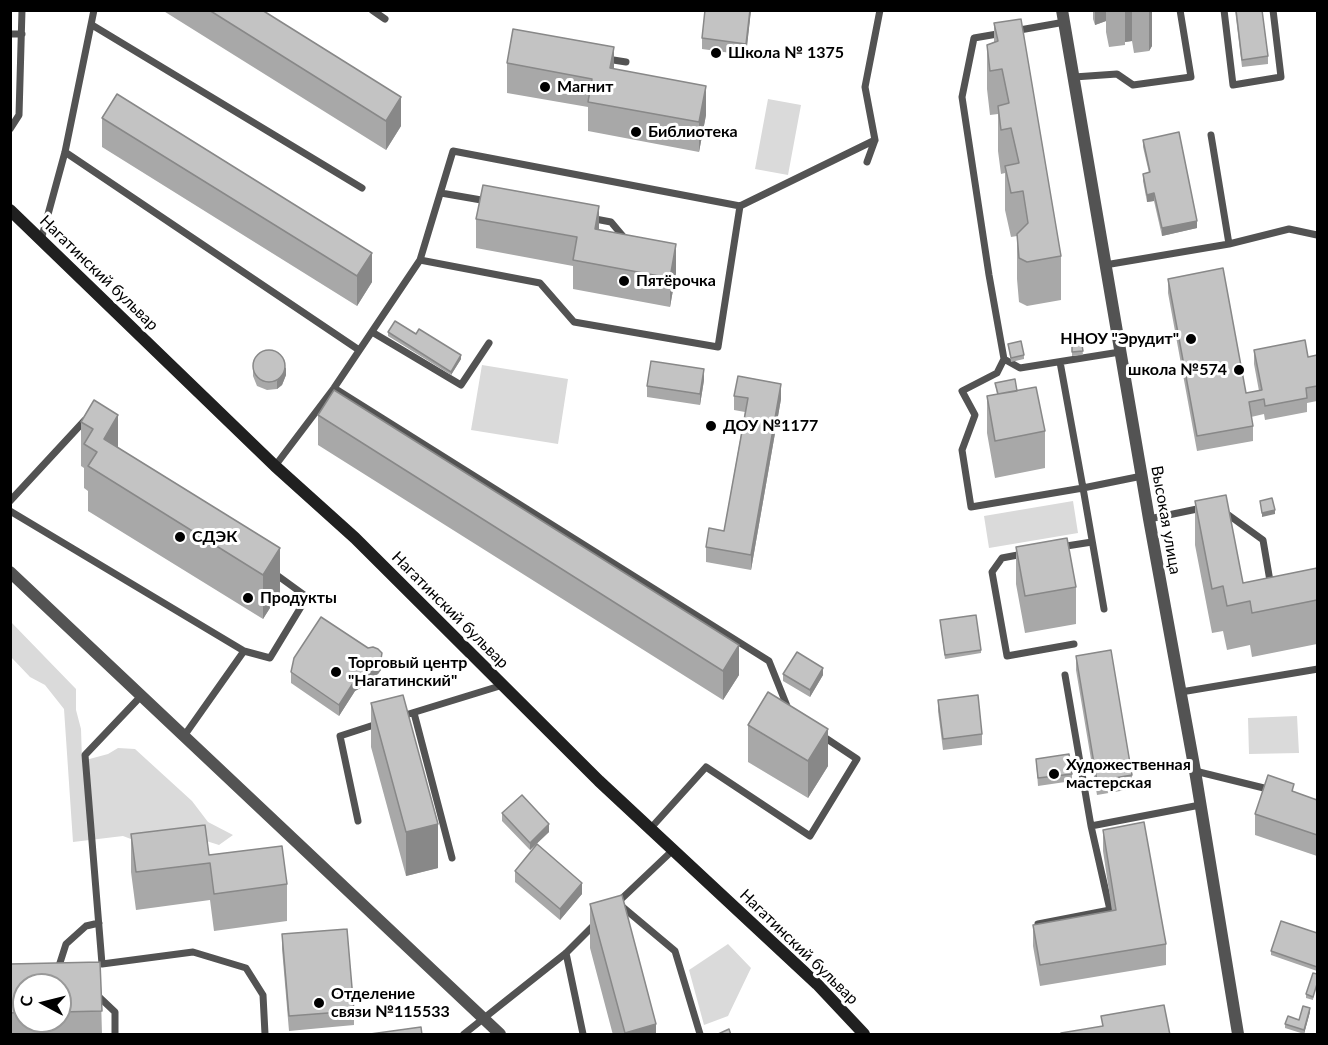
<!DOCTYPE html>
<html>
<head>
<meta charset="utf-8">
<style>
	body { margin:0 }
	#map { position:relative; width:1328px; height:1045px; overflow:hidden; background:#fff; font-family:Lato,sans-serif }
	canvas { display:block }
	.frame { position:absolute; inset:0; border:12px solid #000; pointer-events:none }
	.north { position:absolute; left:12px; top:973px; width:60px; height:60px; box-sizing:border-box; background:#fff; border:2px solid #999; border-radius:50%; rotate:277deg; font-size:16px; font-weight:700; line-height:24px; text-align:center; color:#000 }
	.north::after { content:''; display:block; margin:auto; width:21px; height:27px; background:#000; clip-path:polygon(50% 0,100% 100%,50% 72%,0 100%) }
</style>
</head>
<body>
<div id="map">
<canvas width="1328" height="1045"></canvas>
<div class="frame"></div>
<div class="north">С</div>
</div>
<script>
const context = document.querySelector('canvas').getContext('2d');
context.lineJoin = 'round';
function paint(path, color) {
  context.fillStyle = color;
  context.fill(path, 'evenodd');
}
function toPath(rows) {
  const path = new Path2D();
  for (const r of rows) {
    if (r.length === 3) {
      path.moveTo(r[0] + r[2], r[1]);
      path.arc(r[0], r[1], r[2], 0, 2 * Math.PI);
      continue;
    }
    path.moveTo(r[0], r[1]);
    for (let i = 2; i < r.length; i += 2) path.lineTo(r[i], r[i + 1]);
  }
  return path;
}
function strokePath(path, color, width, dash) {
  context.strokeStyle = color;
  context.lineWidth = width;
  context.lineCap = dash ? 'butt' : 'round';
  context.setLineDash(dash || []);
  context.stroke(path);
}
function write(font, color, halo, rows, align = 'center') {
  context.font = font + ' Lato,sans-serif';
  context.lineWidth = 6;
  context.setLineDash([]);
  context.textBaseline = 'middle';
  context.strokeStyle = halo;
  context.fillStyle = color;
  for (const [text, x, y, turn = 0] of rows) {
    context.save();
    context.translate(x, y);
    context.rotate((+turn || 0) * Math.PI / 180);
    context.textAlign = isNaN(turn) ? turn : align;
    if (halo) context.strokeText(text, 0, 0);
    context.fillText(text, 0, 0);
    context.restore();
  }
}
const green = toPath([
	[768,99,801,105,788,175,755,169],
	[482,365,568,379,558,444,471,430],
	[1073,501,1078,533,989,548,984,516],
	[11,622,76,689,76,710,81,729,82,761,108,754,118,748,135,749,192,801,208,822,233,835,219,845,197,838,152,847,123,836,73,842,64,709,45,685,30,677,11,657],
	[1297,716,1299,753,1249,754,1248,718],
	[728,944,751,968,728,1016,704,1025,689,970]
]);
const lane = toPath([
	[372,10,385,19],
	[1224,10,1233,85,1281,77,1273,10],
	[92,25,362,188],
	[1014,31,1065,22],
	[1003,33,974,38,962,97,989,275,1004,359,1020,368,1120,352],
	[10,34,22,34],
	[607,59,626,62],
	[1074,77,1117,74,1133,85,1191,77,1180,10],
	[10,129,19,115,22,10],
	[65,152,359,350],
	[867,162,875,140,865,87,880,10],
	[441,193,487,201],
	[590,218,611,222,627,241],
	[41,240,65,152,94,10],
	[1229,244,1289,229,1317,235,1318,234],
	[420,260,540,283,574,322,718,347,740,206],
	[1105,265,1229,244,1211,135],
	[372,332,461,385,489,343],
	[1004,359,997,373,962,391,975,415,962,450,971,507,1083,488,1060,362],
	[334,388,769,661,789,711],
	[275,466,334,388,420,260,453,151,740,206,875,140],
	[10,501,85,420,87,421],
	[10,511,244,651,270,658,307,597,274,573],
	[1223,511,1263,540,1270,581,1273,580],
	[1149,519,1202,508],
	[1060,547,1092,542],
	[1023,554,1002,558,992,572,1007,656,1074,644],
	[1104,609,1083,488,1142,476],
	[1065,675,1091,826],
	[1181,692,1318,669],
	[142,695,85,755,102,964,193,952,246,968,263,995,265,1034],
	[414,713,452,858],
	[399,717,503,685],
	[184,736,244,651],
	[1195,771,1272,790],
	[358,821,340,736,380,723],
	[650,829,706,767,810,836,857,759,821,735],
	[616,904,673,850],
	[619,904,675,951,700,1034],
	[1038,924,1110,910,1091,826,1200,805],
	[566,953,583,1034],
	[58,969,66,944,86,926,99,923],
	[96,994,115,1012,115,1034],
	[464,1034,566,953,595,924]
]);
const street = toPath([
	[1062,10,1149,519,1195,771,1238,1034],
	[10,572,500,1034]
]);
const secondary = toPath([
	[10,210,275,466,355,538,599,781,817,984,864,1034]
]);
const wall = toPath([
	[162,10,262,10,401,126,386,150],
	[751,10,746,55,702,49,702,38],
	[1093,10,1152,10,1152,46,1149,51,1134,53,1132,41,1125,42,1125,45,1109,47,1106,32,1106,21,1095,25,1093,19],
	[1235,10,1262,10,1268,56,1268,64,1242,67],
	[994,23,1061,256,1061,300,1027,306,1019,302,1017,279,1017,236,1011,237,1005,210,1005,173,1001,174,998,151,998,114,990,115,987,89,987,45,994,42],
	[507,63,614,69,706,115,699,152,588,131,588,107,507,93],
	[102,118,372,282,357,306,102,147],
	[1143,140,1197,228,1162,236,1154,201,1147,202,1143,181,1143,174,1149,173,1143,147],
	[476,219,599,230,676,273,670,307,573,289,573,266,476,248],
	[1168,279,1246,393,1259,391,1254,364,1254,350,1308,357,1317,355,1317,401,1307,403,1307,412,1265,420,1264,414,1251,417,1253,426,1253,441,1197,451,1168,293],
	[388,332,416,334,461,359,451,375,388,336],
	[1008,344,1024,355,1024,359,1011,362],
	[1082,345,1083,355,1072,356,1072,346],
	[253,363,286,375,282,385,277,389,267,390,257,386,253,376],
	[704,380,700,405,647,397,647,386],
	[995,383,1017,391,1045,431,1045,468,995,478,987,433,987,396,997,394],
	[734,396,781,399,751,570,706,562,706,547,724,531,745,412,734,410],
	[94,400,118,448,280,548,280,592,263,619,88,511,88,491,84,488,84,468,81,466,81,422],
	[318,415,739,675,723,700,318,445],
	[1195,501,1243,583,1317,568,1317,644,1252,657,1250,645,1227,650,1223,631,1212,633,1195,545],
	[1016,547,1076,587,1076,624,1025,633,1016,584],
	[940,620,981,650,981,653,945,659],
	[368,648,382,653,381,670,378,674,371,678,366,685,355,691,339,716,291,683,291,672],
	[1076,656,1132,775,1132,789,1097,795,1076,670],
	[783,674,823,675,810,697,783,681],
	[938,700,982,734,982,745,943,750,938,711],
	[371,703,438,868,406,876,371,747],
	[748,725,828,766,808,798,748,762],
	[1036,759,1072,774,1072,781,1038,786],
	[1294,792,1317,800,1317,856,1255,835,1255,814],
	[502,813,549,832,530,850,502,821],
	[1103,830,1166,944,1166,965,1040,986,1033,946,1033,925,1112,911,1103,851],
	[131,834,209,855,287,884,287,921,214,931,210,900,136,910,131,872],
	[515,871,582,894,560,920,515,882],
	[590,904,656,1035,613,1035,590,948],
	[1317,933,1317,971,1271,955,1271,951],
	[282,934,354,1011,354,1025,289,1031,282,949],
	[100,962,102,1035,10,1035,10,964],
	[24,985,60,985,60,1021,24,1021],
	[1317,974,1313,1000,1306,998,1306,994],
	[1310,1012,1304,1034,1285,1028,1285,1024,1299,1020]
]);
const shadedWall = toPath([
	[750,10,751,10,746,55,746,44],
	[1095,10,1106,10,1106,21,1095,25],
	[1125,10,1132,10,1132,41,1125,42],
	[1149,10,1152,10,1152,46,1149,51],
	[614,47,614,76,610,68],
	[706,86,706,115,699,152,699,122],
	[401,97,401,126,386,150,386,121],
	[1154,193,1154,201,1147,202,1147,195],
	[599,206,599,235,595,229],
	[1197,221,1197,228,1162,236,1162,228],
	[676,244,676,273,670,307,670,278],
	[372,253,372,282,357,306,357,276],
	[461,355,461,359,451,375,451,372],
	[286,367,286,375,282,385,277,389,277,381],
	[704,369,704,380,700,405,700,394],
	[781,384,781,399,751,570,751,555],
	[118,415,118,460,104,439],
	[1275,510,1275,514,1262,517,1262,513],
	[280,548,280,592,263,619,263,575],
	[739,645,739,675,723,700,723,671],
	[381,659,381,670,378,674,371,678,366,685,355,691,339,716,339,705,355,680],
	[823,668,823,675,810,697,810,690],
	[828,729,828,766,808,798,808,761],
	[438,824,438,868,406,876,406,832],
	[549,824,549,832,530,850,530,843],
	[582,883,582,894,560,920,560,909],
	[1310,1008,1310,1012,1304,1034,1304,1030],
	[656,1024,656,1035,625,1035,625,1033]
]);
const building = toPath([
	[209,10,262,10,401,97,386,121,209,10],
	[705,10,750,10,746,44,702,38,705,10],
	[1236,10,1262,10,1268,56,1242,60,1236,10],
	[1021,19,1061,256,1027,262,1019,258,1017,234,1028,223,1023,191,1011,193,1005,166,1019,163,1011,128,1001,130,998,106,1009,103,1002,69,990,71,987,45,998,41,994,23,1021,19],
	[513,29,614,47,610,68,706,86,699,122,588,102,592,79,507,63,513,29],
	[117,94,372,253,357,276,102,118,117,94],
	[1179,132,1197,221,1162,228,1154,193,1147,195,1143,174,1150,172,1143,140,1179,132],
	[483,185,599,206,595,229,676,244,670,278,573,260,577,237,476,219,483,185],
	[1223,268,1246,393,1262,390,1254,350,1305,340,1308,357,1317,355,1317,386,1306,388,1307,398,1265,406,1264,399,1249,402,1253,426,1197,436,1168,279,1223,268],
	[395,321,416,334,419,329,461,355,451,372,388,332,395,321],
	[1021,341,1024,355,1011,358,1008,344,1021,341],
	[1082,345,1083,351,1072,352,1072,346,1082,345],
	[269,366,16],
	[651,361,704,369,700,394,647,386,651,361],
	[738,376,781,384,751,555,706,547,709,528,724,531,748,398,734,396,738,376],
	[1015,379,1017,391,998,394,995,383,1015,379],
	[1036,387,1045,431,995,441,987,396,1036,387],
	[334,390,739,645,723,671,318,415,334,390],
	[94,400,118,415,104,439,280,548,263,575,88,466,97,452,84,444,93,429,81,422,94,400],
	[1226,495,1243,583,1317,568,1317,600,1252,613,1250,601,1227,606,1223,586,1212,589,1195,501,1226,495],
	[1272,498,1275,510,1262,513,1260,501,1272,498],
	[1067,538,1076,587,1025,596,1016,547,1067,538],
	[976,615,981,650,945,655,940,620,976,615],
	[321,617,368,648,373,647,378,649,382,653,381,659,378,663,371,667,366,674,355,680,339,705,291,672,294,658,321,617],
	[1111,650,1132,775,1097,781,1076,656,1111,650],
	[797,652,823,668,810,690,783,674,797,652],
	[768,692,828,729,808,761,748,725,768,692],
	[403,695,438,824,406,832,371,703,403,695],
	[978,695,982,734,943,739,938,700,978,695],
	[1069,754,1072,774,1038,778,1036,759,1069,754],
	[1268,775,1294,784,1292,791,1317,800,1317,835,1255,814,1268,775],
	[522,795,549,824,530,843,502,813,522,795],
	[1144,822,1166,944,1040,965,1033,925,1116,910,1103,830,1144,822],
	[205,825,209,855,282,846,287,884,214,894,210,863,136,872,131,834,205,825],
	[537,844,582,883,560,909,515,871,537,844],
	[622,895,656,1024,625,1033,590,904,622,895],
	[1281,921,1317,933,1317,967,1271,951,1281,921],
	[347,929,354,1011,289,1016,282,934,347,929],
	[100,962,102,1011,60,1012,60,985,24,985,24,1012,10,1013,10,964,100,962],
	[1313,973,1317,974,1317,984,1313,997,1306,994,1313,973],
	[1164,1005,1170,1035,1062,1035,1061,1033,1103,1026,1101,1016,1164,1005],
	[1303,1006,1310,1008,1304,1030,1285,1024,1288,1016,1299,1020,1303,1006],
	[421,1027,422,1035,363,1035,421,1027],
	[729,1029,731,1035,716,1035,729,1029]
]);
const markers = [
	[716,53,6,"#000"],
	[545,87,6,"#000"],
	[636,132,6,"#000"],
	[624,281,6,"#000"],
	[1191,339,6,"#000"],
	[1239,370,6,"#000"],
	[711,426,6,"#000"],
	[180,537,6,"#000"],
	[248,598,6,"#000"],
	[336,672,6,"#000"],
	[1054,774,6,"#000"],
	[319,1003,6,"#000"]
];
const poiNames = [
	["Школа № 1375",728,53],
	["Магнит",557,87],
	["Библиотека",648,132],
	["Пятёрочка",636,281],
	["ННОУ \"Эрудит\"",1179,339,"right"],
	["школа №574",1227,370,"right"],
	["ДОУ №1177",723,426],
	["СДЭК",192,537],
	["Продукты",260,598],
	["Торговый центр",348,663],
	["\"Нагатинский\"",348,681],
	["Художественная",1066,765],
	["мастерская",1066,783],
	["Отделение",331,994],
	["связи №115533",331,1012]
];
const streetNames = [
	["Нагатинский бульвар",99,273,44],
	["Высокая улица",1166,520,80],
	["Нагатинский бульвар",450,610,45],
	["Нагатинский бульвар",799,947,44]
];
paint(green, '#dadada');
strokePath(lane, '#535353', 7);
strokePath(street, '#535353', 12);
strokePath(secondary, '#202020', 12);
paint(wall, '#a8a8a8');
paint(shadedWall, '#888');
paint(building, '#c3c3c3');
strokePath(building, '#888', 1.5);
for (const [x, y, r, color] of markers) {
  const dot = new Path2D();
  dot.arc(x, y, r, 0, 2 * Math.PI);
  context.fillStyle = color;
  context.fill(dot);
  strokePath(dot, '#fff', 2);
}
write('bold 16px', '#000', '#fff', poiNames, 'left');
write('16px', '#000', '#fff', streetNames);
</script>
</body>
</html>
